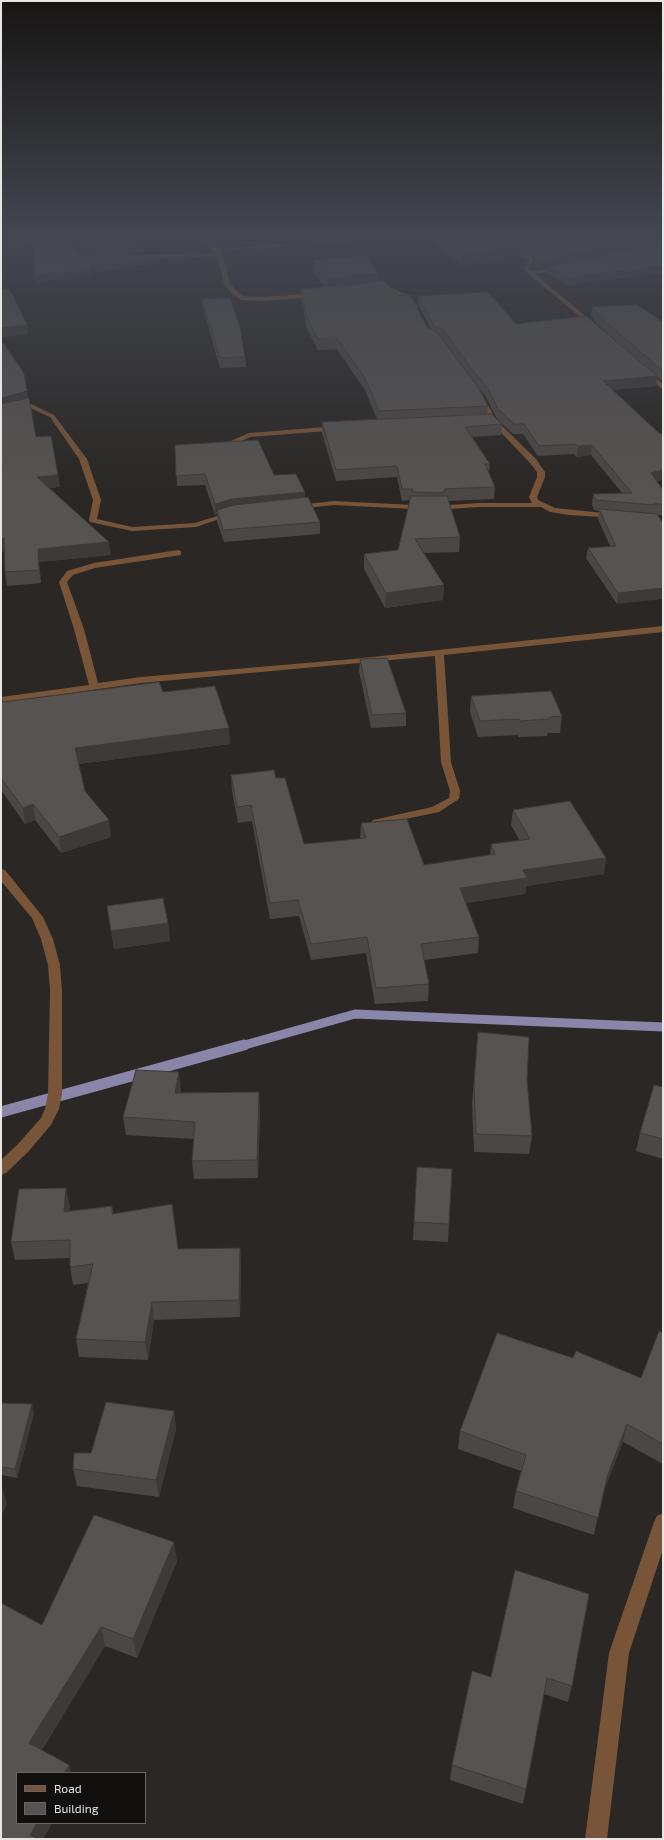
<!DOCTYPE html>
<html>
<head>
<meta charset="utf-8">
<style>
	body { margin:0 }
	#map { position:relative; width:664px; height:1840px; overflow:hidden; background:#2a2724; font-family:"Exo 2",sans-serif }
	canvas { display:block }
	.frame { position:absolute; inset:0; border:2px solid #e7e4e3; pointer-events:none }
	.legend { position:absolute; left:16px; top:1772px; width:130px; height:52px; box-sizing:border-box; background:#12100f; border:1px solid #676564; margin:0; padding:5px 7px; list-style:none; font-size:12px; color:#e7e4e3 }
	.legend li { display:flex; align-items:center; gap:8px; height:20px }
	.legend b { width:20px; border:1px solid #676564 }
</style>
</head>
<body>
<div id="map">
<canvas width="664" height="1840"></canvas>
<div class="frame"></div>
<ul class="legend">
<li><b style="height:5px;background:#785438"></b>Road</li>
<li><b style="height:11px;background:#575350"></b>Building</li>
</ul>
</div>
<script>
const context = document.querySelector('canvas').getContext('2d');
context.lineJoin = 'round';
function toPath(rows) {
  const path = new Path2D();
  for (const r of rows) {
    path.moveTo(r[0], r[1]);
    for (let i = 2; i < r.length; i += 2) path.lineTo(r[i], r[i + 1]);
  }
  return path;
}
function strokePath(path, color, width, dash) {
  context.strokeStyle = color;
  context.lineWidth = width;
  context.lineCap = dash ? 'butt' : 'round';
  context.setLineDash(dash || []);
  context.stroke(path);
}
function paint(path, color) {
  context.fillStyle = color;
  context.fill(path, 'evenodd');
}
const streamFar1 = toPath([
	[241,1046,355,1014,663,1027]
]);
const stream = toPath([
	[1,1112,244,1045]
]);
const minor = toPath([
	[199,236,204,236,220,249,370,236,385,236,382,238,222,252,230,284,242,296,263,297,317,293,320,295,317,297,263,301,241,300,232,294,224,284,217,256,145,259,142,257,145,255,217,253,199,236],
	[490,236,496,236,534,258,529,269,532,271,565,266,565,268,535,274,596,325,596,327,592,327,524,270,529,260,490,236],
	[384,285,411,296,418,307,413,308,407,298,383,289,377,290,374,288,384,285],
	[643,370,647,370,663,384,663,390,643,372,643,370],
	[480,394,483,396,496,420,536,459,545,472,545,477,537,497,538,500,555,508,614,514,618,516,617,518,569,515,550,512,541,507,479,507,434,510,334,505,297,509,293,507,297,505,334,501,434,506,479,503,532,503,529,497,537,477,537,472,530,463,491,422,477,396,480,394],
	[31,404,54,415,87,459,101,500,97,519,132,527,195,523,233,511,237,513,196,527,132,531,90,522,89,520,93,500,79,459,50,417,30,408,1,415,1,411,31,404],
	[338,426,341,426,341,430,250,437,224,449,217,447,249,433,338,426],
	[178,550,181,551,181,555,95,568,73,575,67,582,84,629,98,683,141,677,353,659,663,626,663,632,444,655,451,762,460,791,459,799,439,812,377,825,371,822,373,820,432,807,449,798,450,791,441,762,435,656,141,683,1,703,1,697,89,685,74,629,59,582,67,571,94,563,178,550],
	[1,869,5,870,43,917,53,939,60,965,62,990,62,1094,59,1109,51,1125,28,1152,6,1173,1,1175,1,1160,18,1144,41,1118,45,1109,48,1094,50,990,48,965,41,939,32,918,1,881,1,869],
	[663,1513,663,1549,629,1653,607,1839,585,1839,609,1653,654,1522,657,1516,663,1513]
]);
const wall = toPath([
	[1,236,128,236,123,236,145,248,145,253,117,250,85,252,74,238,67,236,81,254,141,255,160,256,160,262,124,268,91,271,91,274,35,284,33,246,1,249],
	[435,236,663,236,663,273,567,285,547,273,547,266,538,268,532,265,534,256,528,253,527,261,518,257,461,265,435,243],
	[313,260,379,281,427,327,431,329,418,305,418,296,516,324,625,349,596,323,596,322,591,316,592,307,663,322,663,382,657,377,656,386,612,390,657,482,663,490,663,515,658,515,617,604,586,558,588,548,610,546,598,519,599,511,594,510,592,505,593,494,622,493,591,455,577,457,574,454,538,456,523,434,513,434,497,419,486,397,479,388,488,406,487,414,502,424,501,435,472,437,490,464,489,473,495,487,494,499,449,501,460,537,459,552,424,553,444,585,443,600,385,608,364,569,364,554,398,550,410,500,402,501,397,477,336,481,322,433,322,422,377,419,365,390,337,349,318,350,307,329,301,299,301,289,325,287,313,272],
	[442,339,443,339,454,355],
	[202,299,245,357,246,367,220,368,203,308],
	[28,398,36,437,58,475,60,487,49,488,111,555,39,562,41,583,7,586,5,572,4,551,1,552,1,505,2,505],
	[175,445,274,475,305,498,320,522,320,534,224,542,217,522,217,514,215,515,205,485,177,486],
	[360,659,406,713,406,726,371,728,359,671],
	[163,692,230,744,79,764,85,791,111,837,61,853,35,820,25,824,1,790,1,697,3,702],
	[471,696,562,716,560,733,548,733,547,736,519,737,518,735,478,737,470,712],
	[231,775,276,778,304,844,360,839,361,823,424,865,490,855,491,844,520,841,511,825,513,810,606,858,604,874,526,886,525,894,466,903,479,937,478,953,424,960,429,984,428,1001,375,1004,366,953,311,960,299,916,270,919,252,821,238,823,232,791],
	[107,906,168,923,170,941,114,949],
	[478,1032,527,1080,532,1136,529,1154,474,1152,472,1103],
	[663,1087,663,1159,636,1151,640,1133],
	[181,1090,181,1093,260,1110,258,1178,194,1179,192,1161,194,1139,126,1135,123,1117],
	[417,1167,449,1224,448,1242,413,1240],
	[70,1206,69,1211,112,1206,113,1213,178,1249,240,1248,241,1266,240,1317,154,1320,148,1360,79,1357,76,1339,88,1283,73,1285,70,1267,70,1258,15,1260,11,1242],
	[663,1333,663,1464,623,1442,603,1492,594,1535,513,1508,516,1491,521,1471,458,1449,460,1431,573,1358,641,1378],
	[1,1403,34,1413,17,1478,1,1475],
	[174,1411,176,1429,159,1497,77,1486,73,1469,91,1453],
	[177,1561,137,1658,105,1646,42,1750,69,1765,71,1773,17,1773,17,1823,52,1823,43,1839,1,1839,42,1625],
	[515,1570,572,1686,568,1702,544,1694,526,1789,523,1804,450,1780,452,1765,491,1677]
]);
const shadedWall = toPath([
	[663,236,663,243,538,268,539,261],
	[33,241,34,246,1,249,1,243],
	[116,245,117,250,85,252,84,247],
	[519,246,518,257,461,265,462,254],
	[160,256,160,262,124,268,91,271,91,274,35,284,35,277,90,265],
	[663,266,663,273,567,285,568,278],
	[379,273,379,284,328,290,328,279],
	[27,325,28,335,1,337,1,328],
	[657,376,656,386,601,391,603,381],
	[27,391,29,403,1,409,1,398],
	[592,445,591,455,577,457,578,446],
	[663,470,663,480,650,483,651,473],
	[58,475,60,487,39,489,37,477],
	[305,492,305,502,217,510,217,514,215,515,215,504,232,499],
	[1,538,4,538,6,551,1,552],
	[109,542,111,555,39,562,41,583,39,570,38,549],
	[444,585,443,600,385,608,386,593],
	[663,588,663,599,617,604,618,593],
	[229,728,230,744,77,764,75,748],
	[33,804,35,820,25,824,23,808],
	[109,820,111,837,61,853,59,837],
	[606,858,604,874,526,886,525,894,459,904,460,888,523,870],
	[168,923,170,941,114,949,111,931],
	[179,1072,181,1090,176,1111,175,1093],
	[259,1092,260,1110,258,1178,257,1160],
	[66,1188,70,1206,67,1230,64,1212],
	[240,1248,241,1266,240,1317,239,1300],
	[152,1302,154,1320,148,1360,145,1342],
	[32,1404,34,1413,17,1478,15,1469],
	[174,1411,176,1429,159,1497,156,1480],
	[627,1424,623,1442,603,1494,607,1477],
	[2,1487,7,1504,1,1516,1,1488],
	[174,1542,177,1561,137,1658,133,1639],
	[101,1627,105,1646,35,1761,29,1743],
	[69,1765,71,1773,64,1773],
	[37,1823,52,1823,43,1839,31,1839,30,1835]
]);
const building = toPath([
	[1,236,67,236,81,254,116,252,141,255,157,254,160,256,123,262,90,265,91,268,35,277,33,241,1,243,1,236],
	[76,236,123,236,145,248,116,245,84,247,76,236],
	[440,236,504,236,528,250,519,246,462,254,440,236],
	[511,236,663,236,539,261,533,258,535,250,511,236],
	[663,243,663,266,568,278,547,266,663,243],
	[365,257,379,273,328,279,313,260,365,257],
	[383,280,398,296,410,295,427,327,437,332,479,389,488,406,379,411,365,378,337,338,318,339,307,318,301,289,359,284,383,280],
	[9,288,27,325,1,328,1,289,9,288],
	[488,292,516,324,586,316,657,376,603,381,660,434,663,433,663,470,651,473,663,490,663,504,654,504,654,505,596,500,593,494,632,493,592,445,578,446,575,444,539,446,524,424,514,424,498,409,487,387,471,368,444,330,434,326,418,296,488,292],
	[230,298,240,328,245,357,220,358,202,299,230,298],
	[637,305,663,322,663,371,597,314,599,314,592,307,637,305],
	[1,342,4,344,24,373,27,391,1,398,1,342],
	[29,398,36,437,51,436,58,475,37,477,109,542,38,549,39,570,5,572,4,538,1,538,1,505,2,505,1,496,1,404,29,398],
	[491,414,502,424,465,427,490,464,485,464,495,487,444,489,445,492,435,493,412,492,413,489,402,489,397,466,336,470,322,422,491,414],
	[258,440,274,475,296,474,305,492,232,499,215,504,205,474,176,476,175,445,258,440],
	[411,496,447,496,460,537,415,539,444,585,386,593,364,554,398,550,411,496],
	[308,497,320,522,223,530,217,510,234,505,308,497],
	[599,509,657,514,663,523,663,588,618,593,588,548,616,546,599,509],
	[387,658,406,713,372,715,360,659,387,658],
	[159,682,163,692,215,686,229,728,75,748,85,791,109,820,59,837,33,804,23,808,1,778,1,697,3,702,159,682],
	[551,691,562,716,549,717,549,719,520,721,519,719,480,721,471,696,551,691],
	[274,770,276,778,285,778,304,844,366,838,361,823,407,819,424,865,495,854,491,844,530,839,513,810,570,801,606,858,523,870,527,878,460,888,479,937,421,944,429,984,376,988,367,937,311,944,298,900,270,903,251,805,237,807,231,775,274,770],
	[163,898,168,923,111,931,107,906,163,898],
	[478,1032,529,1037,527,1080,532,1136,476,1134,474,1085,478,1032],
	[136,1070,179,1072,175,1093,259,1092,257,1160,192,1161,195,1122,123,1117,136,1070],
	[654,1085,663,1087,663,1139,640,1133,654,1085],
	[417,1167,452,1169,449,1224,414,1222,417,1167],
	[66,1188,64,1212,112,1206,112,1214,172,1204,178,1249,240,1248,239,1300,152,1302,145,1342,76,1339,93,1264,70,1267,70,1240,11,1242,19,1189,66,1188],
	[659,1331,663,1333,663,1444,627,1424,607,1477,598,1518,516,1491,526,1455,460,1431,497,1333,573,1358,576,1351,641,1378,659,1331],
	[106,1402,174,1411,156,1480,73,1469,74,1453,91,1453,106,1402],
	[1,1403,32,1404,15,1469,1,1467,1,1403],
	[94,1515,174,1542,133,1639,101,1627,29,1743,69,1765,64,1773,17,1773,17,1823,37,1823,30,1835,37,1839,1,1839,1,1603,42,1625,94,1515],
	[515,1570,589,1594,572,1686,547,1678,526,1789,452,1765,472,1671,491,1677,515,1570]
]);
strokePath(streamFar1, '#8986aa', 9);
strokePath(stream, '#8986aa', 11);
paint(minor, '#785438');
paint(wall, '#4b4745');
paint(shadedWall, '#3d3a38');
paint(building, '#575350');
strokePath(building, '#3d3a38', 1);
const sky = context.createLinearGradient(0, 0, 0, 493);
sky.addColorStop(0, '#171514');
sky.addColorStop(0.48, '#444750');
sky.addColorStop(1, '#44475000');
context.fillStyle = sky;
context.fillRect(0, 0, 664, 493);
</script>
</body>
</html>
